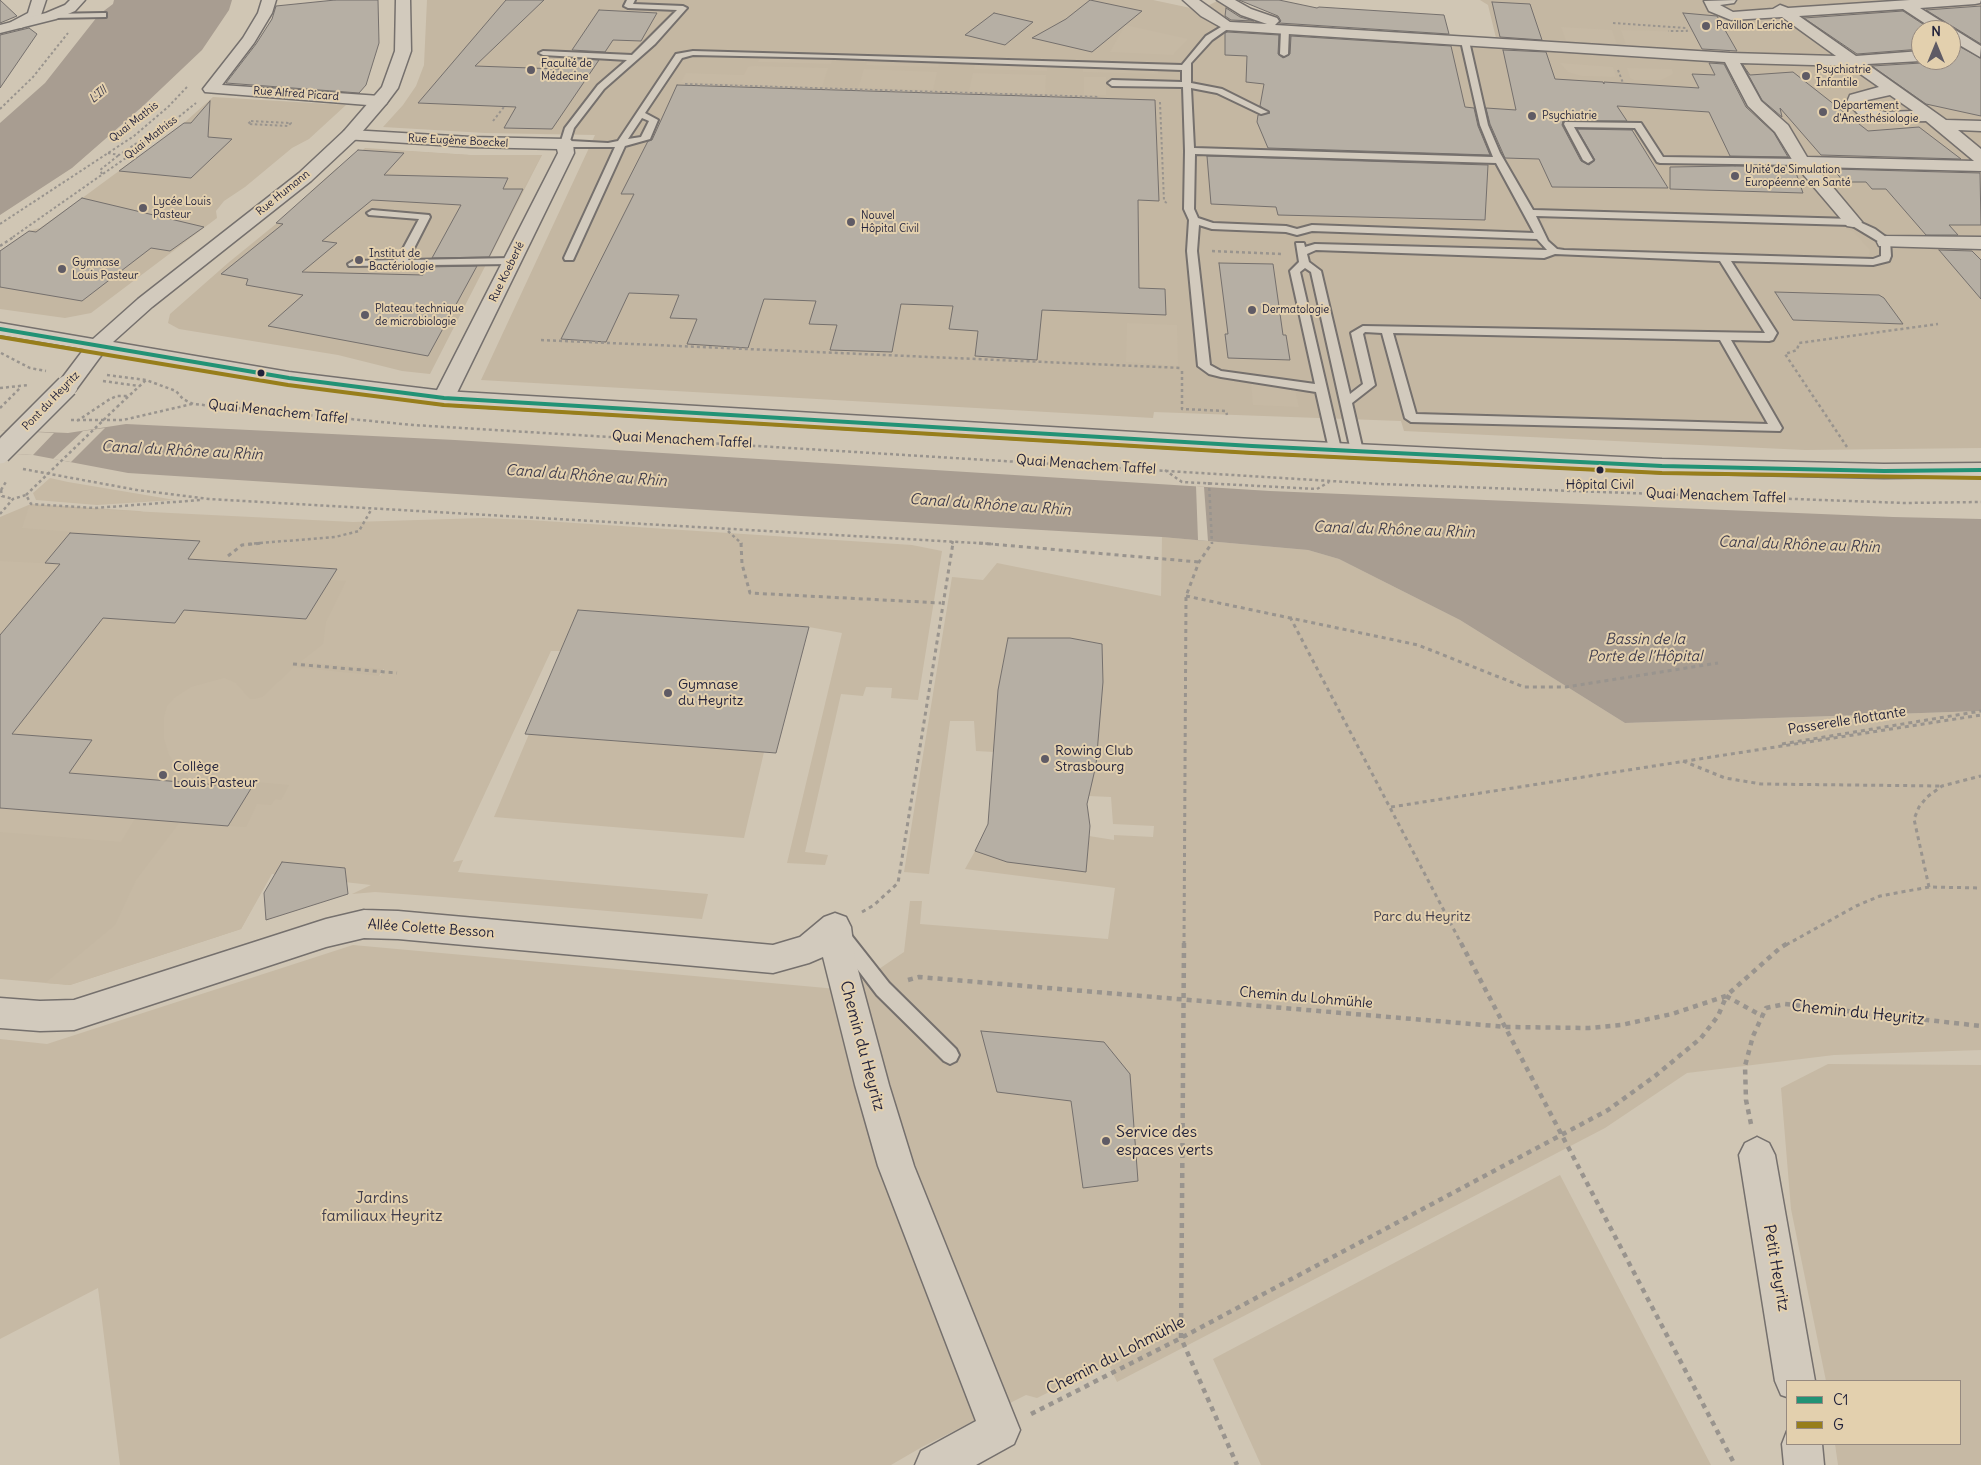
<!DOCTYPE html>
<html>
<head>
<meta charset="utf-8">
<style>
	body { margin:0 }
	#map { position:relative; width:1981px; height:1465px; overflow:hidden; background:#d0c6b4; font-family:Delius,sans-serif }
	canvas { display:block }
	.legend { position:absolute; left:1786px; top:1380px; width:175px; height:65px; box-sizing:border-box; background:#e3d0ae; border:1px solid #968a80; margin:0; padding:6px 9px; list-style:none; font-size:15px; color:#22223b }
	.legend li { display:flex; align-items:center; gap:10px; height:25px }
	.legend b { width:25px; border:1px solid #968a80 }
	.north { position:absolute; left:1911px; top:20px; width:50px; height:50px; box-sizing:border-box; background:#e3d0ae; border:1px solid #968a80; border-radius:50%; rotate:0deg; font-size:14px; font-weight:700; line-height:20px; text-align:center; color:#22223b }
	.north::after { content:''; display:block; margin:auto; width:18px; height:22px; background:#5f5b65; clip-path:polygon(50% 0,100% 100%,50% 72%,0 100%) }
</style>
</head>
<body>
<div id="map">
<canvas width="1981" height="1465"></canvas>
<ul class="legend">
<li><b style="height:6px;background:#229275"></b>C1</li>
<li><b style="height:6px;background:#977e1b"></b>G</li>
</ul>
<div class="north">N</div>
</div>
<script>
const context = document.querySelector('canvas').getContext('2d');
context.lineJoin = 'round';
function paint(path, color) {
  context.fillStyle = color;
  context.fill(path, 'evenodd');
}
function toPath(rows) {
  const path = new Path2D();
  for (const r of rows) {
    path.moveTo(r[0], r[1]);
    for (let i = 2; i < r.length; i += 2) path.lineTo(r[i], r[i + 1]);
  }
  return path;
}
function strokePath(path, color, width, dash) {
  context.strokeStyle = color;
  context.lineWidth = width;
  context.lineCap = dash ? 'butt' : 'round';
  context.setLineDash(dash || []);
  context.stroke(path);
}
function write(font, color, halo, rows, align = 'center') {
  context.font = font + ' Delius,sans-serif';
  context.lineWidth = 4;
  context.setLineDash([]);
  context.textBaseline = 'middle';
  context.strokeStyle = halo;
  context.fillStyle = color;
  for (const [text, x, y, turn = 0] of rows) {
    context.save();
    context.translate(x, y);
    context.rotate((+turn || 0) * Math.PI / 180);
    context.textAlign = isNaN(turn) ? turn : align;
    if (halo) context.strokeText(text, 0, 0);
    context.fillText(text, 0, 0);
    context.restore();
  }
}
const built = toPath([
	[427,0,1153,0,1200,10,1219,0,1232,0,1246,8,1330,27,1496,38,1488,5,1480,0,1981,0,1981,448,1805,450,1404,431,1401,421,1154,412,1153,418,481,380,595,135,485,133,383,127,403,105,416,86,424,65],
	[1921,30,1951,30,1951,60,1921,60],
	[213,97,346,105,309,139,292,148,245,187,224,201,216,211,217,218,91,313,65,318,0,309,0,251,29,231,40,228,85,196,184,123],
	[365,148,470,155,542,155,430,374,402,371,338,355,179,329,168,323,170,314,228,263,314,193,310,192,338,167,344,168],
	[31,504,139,511,433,578,241,929,70,985,0,979,0,517]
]);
const green = toPath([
	[1125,25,1188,39,1173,55,1110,52],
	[1561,27,1612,30,1617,44,1566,41],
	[1621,30,1693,32,1702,50,1626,45],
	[760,58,832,60,831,64,758,62],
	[867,62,939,64,938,67,866,65],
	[1560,63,1613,67,1616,77,1582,76,1568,72],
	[975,65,1047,67,1047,71,974,69],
	[752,66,828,68,822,87,681,82,686,73,744,75,748,67],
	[1083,68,1158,71,1158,74,1083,72],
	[1627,68,1672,69,1673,74,1661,80,1634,80,1630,78],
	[864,69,937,72,933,90,858,88],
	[973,73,1046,75,1045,94,969,91],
	[1084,77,1106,77,1106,95,1084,95],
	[1883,94,1912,115,1892,115,1872,110,1864,104,1868,97],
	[405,151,470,155,542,155,523,189,503,189,423,176,385,173],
	[1555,218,1837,225,1854,232,1870,250,1869,255,1862,257,1564,249,1551,242,1542,222],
	[1127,323,1177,325,1178,366,1126,362],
	[1251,381,1295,390,1299,407,1253,405],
	[50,478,68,482,175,500,97,505,36,500,33,493],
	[29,506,353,522,483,518,529,520,912,545,942,551,918,700,891,698,892,688,866,687,863,696,841,694,805,852,828,855,825,865,787,863,842,633,809,627,579,610,561,651,551,651,453,862,463,860,458,872,708,894,702,919,443,897,375,892,352,894,371,885,272,874,241,929,70,985,45,983,115,925,136,880,179,823,246,827,257,804,271,805,275,799,281,800,289,785,222,779,219,785,192,783,190,778,178,767,169,755,164,739,164,717,167,706,174,698,191,687,224,678,236,683,250,699,255,699,262,697,294,667,380,676,384,669,300,662,323,644,326,622,346,581,331,580,336,569,188,559,199,542,22,528],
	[1162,537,1308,550,1339,559,1460,620,1625,723,1981,711,1981,1050,1834,1055,1687,1073,1605,1128,1117,1382,1108,1363,1037,1398,1026,1395,922,1447,891,1465,120,1465,98,1288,0,1339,0,1039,47,1044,353,945,848,990,904,952,910,901,922,901,920,924,1108,939,1115,888,965,869,975,851,1007,861,1086,872,1089,836,1114,840,1114,835,1153,837,1154,826,1113,824,1111,797,1089,796,1102,644,1070,638,1008,638,998,690,994,752,976,751,974,721,950,721,929,874,904,872,952,577,983,580,997,563,1161,596],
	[0,561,60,564,0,635],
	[529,734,764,752,744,838,494,817],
	[0,808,135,819,121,842,0,832],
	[1828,1064,1981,1065,1981,1465,1838,1465,1835,1444,1960,1444,1960,1381,1826,1381,1791,1209,1781,1088],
	[1560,1175,1711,1465,1261,1465,1213,1359]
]);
const water = toPath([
	[114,0,232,0,229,10,202,50,143,106,72,168,0,215,0,123,45,83,97,17,107,16,108,13,101,13,113,4],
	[126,424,455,440,1270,491,1893,517,1981,519,1981,711,1625,723,1460,620,1339,559,1308,550,1162,537,801,516,128,473,33,455,0,453,0,430,68,433]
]);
const pier = toPath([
	[105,428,71,462,53,459,83,431],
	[0,430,54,433,33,455,0,453],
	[1196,486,1204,487,1208,541,1198,540]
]);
const building = toPath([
	[0,0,17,16,0,23,0,0],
	[335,0,378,0,379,43,366,85,359,93,226,83,256,44,272,19,276,6,335,0],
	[506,0,544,0,475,66,559,69,567,58,599,60,552,129,504,128,516,107,418,103,506,0],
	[1090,0,1142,11,1092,52,1032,38,1066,19,1090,0],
	[1239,0,1279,0,1317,8,1319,7,1444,15,1449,34,1279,23,1281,21,1278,16,1239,0],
	[1492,2,1530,4,1542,40,1500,37,1492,2],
	[1981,6,1981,44,1926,10,1981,6],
	[1226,8,1240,17,1254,21,1231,20,1225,16,1226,8],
	[599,10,657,13,641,41,613,40,605,52,572,50,599,10],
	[1903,11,1932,30,1921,30,1921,49,1857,54,1804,18,1903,11],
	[994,13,1033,22,1005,45,965,35,994,13],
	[1683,13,1717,16,1737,51,1702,49,1683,13],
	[29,28,37,34,0,88,0,35,29,28],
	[1227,32,1279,35,1278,54,1283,58,1290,54,1291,36,1451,46,1465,107,1474,108,1478,126,1490,155,1268,148,1257,122,1258,115,1270,113,1260,106,1264,84,1246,82,1247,56,1225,55,1225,33,1227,32],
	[1951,42,1981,58,1981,116,1926,104,1872,66,1921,63,1925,60,1951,60,1951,42],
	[1503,50,1546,52,1555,79,1603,82,1604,84,1604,82,1699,88,1692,74,1715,75,1709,63,1724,64,1746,107,1774,133,1788,157,1730,156,1709,112,1617,106,1627,121,1563,121,1562,125,1581,161,1589,165,1595,160,1577,129,1632,130,1668,188,1552,187,1539,159,1505,158,1490,124,1486,108,1516,110,1503,50],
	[1743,65,1750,75,1793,72,1868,131,1919,127,1961,159,1821,155,1780,108,1782,117,1762,100,1743,65],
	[677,85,1155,100,1159,201,1138,200,1139,288,1165,289,1166,315,1042,310,1037,360,975,356,978,331,949,329,953,306,901,304,892,352,830,350,837,325,809,324,816,301,764,299,748,348,687,344,697,319,670,318,679,295,629,293,606,342,561,339,634,194,621,194,648,141,652,140,677,85],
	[210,101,208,137,232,139,191,178,119,171,184,123,191,123,210,101],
	[358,150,404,153,384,175,508,178,503,189,523,189,489,257,432,258,461,205,372,200,322,241,337,243,302,272,423,275,427,267,477,266,428,356,268,326,303,295,246,285,248,279,221,274,283,224,276,223,358,150],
	[1207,156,1488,165,1485,220,1278,215,1276,207,1211,204,1207,156],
	[1735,166,1794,167,1803,193,1670,189,1670,167,1735,166],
	[1833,169,1980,173,1981,225,1949,225,1958,235,1926,235,1886,189,1872,189,1866,182,1844,182,1833,169],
	[82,198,204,227,170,251,151,248,82,301,0,287,0,251,29,231,36,232,82,198],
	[1939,250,1972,251,1981,260,1981,299,1939,250],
	[1219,263,1273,264,1283,335,1286,335,1290,360,1228,358,1225,334,1228,334,1219,263],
	[1775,292,1879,295,1884,298,1903,324,1793,320,1775,292],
	[70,533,200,541,188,559,337,569,306,619,184,610,175,623,103,618,12,734,92,740,69,773,219,785,222,779,255,782,228,826,0,808,0,635,60,564,45,563,70,533],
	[578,610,809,627,776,753,525,734,578,610],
	[1008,638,1070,638,1102,644,1103,682,1096,765,1087,804,1090,826,1086,872,1007,862,975,851,988,824,998,690,1008,638],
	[282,862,345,868,348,894,266,920,264,893,282,862],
	[981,1031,1104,1042,1130,1074,1138,1181,1083,1188,1071,1101,997,1092,981,1031]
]);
const pathFar3 = toPath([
	[1613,23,1686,28,1687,31,1668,31],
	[1618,70,1623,83],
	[685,84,1099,97],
	[1160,102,1164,201,1168,204],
	[0,109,33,77,68,33],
	[251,121,270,122,291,123,288,126,248,124,251,121],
	[493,121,504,107],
	[108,153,119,155,137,143,148,141],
	[102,174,100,170,119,155],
	[0,224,134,136,168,107,187,87],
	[13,237,140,148,196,103]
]);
const pathFar2 = toPath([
	[0,246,15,236],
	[1212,251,1281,254],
	[541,340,1182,368],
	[1,353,30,368,46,371],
	[1182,371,1182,409,1226,411,1227,415],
	[107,375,146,380,176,391,183,399,193,404,413,425,1380,484,1905,503,1981,502],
	[103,381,139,386],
	[0,388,29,385],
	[117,407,146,380],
	[0,408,20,388],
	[71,420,123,420,192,404],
	[77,421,110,399,117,396,128,396],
	[1847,447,1785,354,1797,350,1799,343,1938,324],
	[23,469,137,490,209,499,993,544],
	[1165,470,1182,482,1317,489,1329,482],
	[1209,482,1212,544],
	[1,490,2,496,13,499],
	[0,514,13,499,26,495,31,504,95,508,201,500],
	[728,531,742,544],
	[248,544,335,537,359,531,371,510],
	[952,544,953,541]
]);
const pathFar1 = toPath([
	[741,543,742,564,750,593,941,603],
	[979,543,1199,562],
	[228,556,242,545,263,543],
	[1186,596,1418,645,1524,687,1566,687,1718,663],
	[1290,617,1462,945],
	[293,664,397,673],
	[1782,744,1981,711],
	[1683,761,1725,778,1761,784,1942,786],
	[1391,807,1981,715],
	[1929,887,1914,819,1919,807,1927,797,1942,786,1981,776],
	[862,912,874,905,898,883,953,543],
	[1184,945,1186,596,1199,562,1212,543],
	[1786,945,1856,906,1880,896,1929,887,1981,888]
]);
const path = toPath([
	[1184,943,1181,1338,1237,1465],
	[1461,943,1735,1465],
	[908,980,919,977,1507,1027,1589,1028,1621,1025,1672,1014,1726,996,1780,948,1788,943],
	[1726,996,1762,1016],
	[1751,1124,1746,1100,1745,1066,1753,1036,1766,1008,1785,1004,1981,1026],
	[1031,1414,1181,1338,1608,1110,1655,1076,1701,1038,1718,1016,1726,997]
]);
const lane = toPath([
	[627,0,635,0,633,4,683,6,687,8,655,44,604,89,574,128,570,141,608,143,618,141,676,54,693,51,1182,65,1206,36,1226,24,1230,26,1229,28,1212,40,1191,63,1191,83,1222,89,1268,112,1261,114,1217,93,1191,88,1194,148,1493,157,1480,125,1461,41,1465,39,1469,41,1488,125,1500,153,1533,210,1853,219,1875,229,1890,240,1891,256,1889,261,1873,265,1731,261,1777,333,1773,340,1769,341,1731,340,1782,428,1780,431,1411,422,1405,418,1382,333,1365,332,1363,334,1375,385,1352,403,1363,451,1357,455,1351,451,1311,272,1305,268,1300,272,1341,449,1335,453,1329,449,1316,392,1221,377,1209,374,1198,366,1187,251,1189,220,1184,209,1185,151,1183,87,1112,86,1108,83,1112,80,1182,82,1182,70,835,58,693,55,682,58,645,113,658,120,650,139,625,146,574,258,573,260,565,260,564,258,615,147,565,147,560,144,565,128,598,85,627,60,543,55,539,53,543,51,632,55,677,10,628,8,624,6,627,0],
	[642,118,649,121,641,137,628,139,642,118],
	[1195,154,1496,163,1534,233,1312,225,1297,229,1286,226,1213,223,1198,218,1194,209,1195,154],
	[1536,216,1851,225,1881,243,1881,256,1873,259,1564,250,1557,249,1548,241,1536,216],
	[1199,225,1212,229,1286,232,1297,235,1312,231,1537,239,1547,250,1315,244,1305,247,1304,243,1296,243,1299,262,1290,271,1315,384,1221,371,1210,365,1197,251,1199,225],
	[1316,250,1544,258,1555,254,1720,261,1765,333,1363,326,1351,333,1363,384,1350,394,1321,271,1309,262,1307,254,1316,250],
	[1393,333,1720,340,1768,424,1416,414,1393,333],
	[103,13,106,13,106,17,51,18,47,16,51,14,103,13],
	[1285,28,1289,30,1288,54,1284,56,1280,54,1281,30,1285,28],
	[1565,122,1641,123,1663,157,1802,159,1807,162,1802,165,1660,163,1657,162,1635,128,1574,127,1593,160,1588,163,1583,160,1564,124,1565,122],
	[372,210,429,215,430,217,408,260,512,258,517,261,512,264,349,266,348,264,353,261,397,260,419,219,369,215,367,213,372,210],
	[842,928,848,931,889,983,956,1049,959,1055,956,1061,950,1064,944,1061,877,995,836,941,833,936,836,931,842,928]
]);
const street = toPath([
	[32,0,46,0,40,18,21,28,11,28,9,25,11,22,28,13,32,0],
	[262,0,276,0,272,13,254,43,222,85,380,96,386,98,388,101,386,104,380,106,205,92,203,89,243,38,258,13,262,0],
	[1183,0,1199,0,1230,22,1267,24,1241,15,1217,0,1235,0,1251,9,1277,18,1279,21,1275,25,1730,53,1836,56,1782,17,1731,20,1709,11,1704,1,1736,0,1734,3,1720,5,1733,12,1773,9,1780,5,1788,8,1910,0,1981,0,1980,3,1975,4,1920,8,1981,46,1980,57,1951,40,1951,30,1935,30,1903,9,1799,16,1856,56,1921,51,1921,60,1923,60,1921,61,1867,64,1946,120,1981,121,1981,131,1958,130,1981,149,1981,171,1816,167,1862,222,1859,226,1853,227,1847,226,1796,166,1775,132,1748,106,1725,62,1226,30,1201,16,1183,0],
	[1740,63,1849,66,1879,87,1850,95,1847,102,1858,114,1884,122,1926,121,1974,161,1807,157,1788,125,1761,101,1740,63],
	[1890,95,1913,111,1885,112,1870,108,1863,101,1890,95],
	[350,130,471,137,565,139,571,140,573,144,574,153,452,403,444,405,436,403,433,398,558,153,557,149,471,147,344,139,342,135,344,131,350,130],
	[1886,236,1981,237,1981,249,1879,246,1877,242,1879,238,1886,236],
	[364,910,398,911,773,945,800,937,824,917,835,913,846,917,851,927,855,959,889,1085,914,1166,1020,1430,1014,1444,976,1465,915,1465,921,1451,976,1421,878,1166,855,1085,823,957,809,963,773,973,398,939,364,938,326,947,74,1030,40,1031,0,1028,0,998,40,1001,74,1000,326,919,364,910],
	[1757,1137,1769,1143,1775,1155,1815,1381,1787,1381,1787,1397,1781,1395,1775,1381,1739,1155,1745,1143,1757,1137],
	[1787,1431,1787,1444,1822,1444,1824,1465,1784,1465,1782,1444,1787,1431]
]);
const secondary = toPath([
	[70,0,85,0,75,11,56,19,0,33,0,25,46,13,65,5,70,0],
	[396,0,410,0,411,51,398,88,386,104,356,139,311,181,152,307,113,342,289,372,444,391,1252,439,1662,459,1884,464,1981,463,1981,477,1884,478,1662,473,1252,453,444,405,289,384,103,353,75,391,67,392,59,391,56,386,84,349,0,335,0,323,93,339,138,299,299,173,344,131,382,87,395,51,396,0]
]);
const pathBridge = toPath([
	[1,490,7,480],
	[26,495,117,407]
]);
const secondaryBridge = toPath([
	[0,453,67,386]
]);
const bus1 = toPath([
	[0,329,289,378,444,398,1252,446,1662,466,1884,471,1981,470]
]);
const bus2 = toPath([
	[0,337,288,385,444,405,1252,453,1662,473,1981,478]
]);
const markers = [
	[1706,26,5,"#5f5b65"],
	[531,70,5,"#5f5b65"],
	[1806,76,5,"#5f5b65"],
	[1823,112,5,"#5f5b65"],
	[1532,116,5,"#5f5b65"],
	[1735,176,5,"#5f5b65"],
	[143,208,5,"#5f5b65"],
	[851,222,5,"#5f5b65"],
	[359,260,5,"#5f5b65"],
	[62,269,5,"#5f5b65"],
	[1252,310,5,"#5f5b65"],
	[365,315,5,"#5f5b65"],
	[261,373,4.5,"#22223b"],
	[1600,470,4.5,"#22223b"],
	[668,693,5,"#5f5b65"],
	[1045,759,5,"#5f5b65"],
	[163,775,5,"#5f5b65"],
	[1106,1141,5,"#5f5b65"]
];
const farPoinames = [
	["Pavillon Leriche",1716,26],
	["Faculté de",541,64],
	["Médecine",541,77],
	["Psychiatrie",1816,70],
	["Infantile",1816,83],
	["Département",1833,106],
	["d'Anesthésiologie",1833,119],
	["Psychiatrie",1542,116],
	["Unité de Simulation",1745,170],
	["Européenne en Santé",1745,183],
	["Lycée Louis",153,202],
	["Pasteur",153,215],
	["Nouvel",861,216],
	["Hôpital Civil",861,229],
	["Institut de",369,254],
	["Bactériologie",369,267],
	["Gymnase",72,263],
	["Louis Pasteur",72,276],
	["Plateau technique",375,309],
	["de microbiologie",375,322],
	["Dermatologie",1262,310]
];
const farStreetnames = [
	["Rue Alfred Picard",296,94,4],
	["Quai Mathis",134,122,-38],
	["Quai Mathiss",151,138,-38],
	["Rue Eugène Boeckel",458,141,3],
	["Rue Humann",283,193,-39],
	["Rue Koeberlé",507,272,-64],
	["Pont du Heyritz",51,401,-46]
];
const farWaternames = [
	["L'Ill",98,95,-39]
];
const busNames = [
	["Hôpital Civil",1600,485]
];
const streetNames = [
	["Quai Menachem Taffel",278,412,6],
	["Quai Menachem Taffel",682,440,3],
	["Quai Menachem Taffel",1086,465,4],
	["Quai Menachem Taffel",1716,496,2],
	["Passerelle flottante",1847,721,-9],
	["Allée Colette Besson",431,929,4],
	["Chemin du Lohmühle",1306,998,5]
];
const poiNames = [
	["Gymnase",678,685],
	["du Heyritz",678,701],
	["Rowing Club",1055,751],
	["Strasbourg",1055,767],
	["Collège",173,767],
	["Louis Pasteur",173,783]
];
const parkNames = [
	["Parc du Heyritz",1422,917]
];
const waterNames = [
	["Canal du Rhône au Rhin",182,451,3],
	["Canal du Rhône au Rhin",586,476,4],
	["Canal du Rhône au Rhin",990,505,4],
	["Canal du Rhône au Rhin",1394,530,2],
	["Canal du Rhône au Rhin",1799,545,2],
	["Bassin de la",1645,640],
	["Porte de l’Hôpital",1645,657]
];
const nearStreetnames = [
	["Chemin du Heyritz",1858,1013,6],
	["Chemin du Heyritz",862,1046,75],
	["Petit Heyritz",1776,1268,80],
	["Chemin du Lohmühle",1116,1356,-27]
];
const nearPoinames = [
	["Service des",1116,1132],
	["espaces verts",1116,1150]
];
const nearParknames = [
	["Jardins",382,1198],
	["familiaux Heyritz",382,1216]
];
paint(built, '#c4b7a2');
paint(green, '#c6b9a4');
paint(water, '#a89d91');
paint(pier, '#d0c6b4');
paint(building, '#b6afa4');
strokePath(building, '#75706d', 1);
strokePath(lane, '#75706d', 4);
strokePath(street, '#75706d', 3);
strokePath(secondary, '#75706d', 3);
strokePath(pathFar3, '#99948e', 2, [2.5, 2.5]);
strokePath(pathFar2, '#99948e', 2.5, [3, 3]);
strokePath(pathFar1, '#99948e', 3, [4, 4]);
strokePath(path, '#99948e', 4.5, [5, 5]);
paint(lane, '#d2cabd');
paint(street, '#d2cabd');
paint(secondary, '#d2cabd');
strokePath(secondaryBridge, '#75706d', 24, []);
strokePath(pathBridge, '#99948e', 2.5, [3, 3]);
strokePath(secondaryBridge, '#d2cabd', 21);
strokePath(bus1, '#229275', 4);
strokePath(bus2, '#977e1b', 4);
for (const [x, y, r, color] of markers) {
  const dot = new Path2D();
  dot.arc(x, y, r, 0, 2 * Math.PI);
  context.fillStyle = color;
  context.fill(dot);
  strokePath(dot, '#e3d0ae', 2);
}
write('11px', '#22223b', '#e3d0ae', farPoinames, 'left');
write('11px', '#22223b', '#e3d0ae', farStreetnames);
write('italic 12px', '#3f3c4d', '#e3d0ae', farWaternames);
write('13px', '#22223b', '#e3d0ae', busNames);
write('14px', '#22223b', '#e3d0ae', streetNames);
write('14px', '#22223b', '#e3d0ae', poiNames, 'left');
write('14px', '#413e4d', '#e3d0ae', parkNames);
write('italic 15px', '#3f3c4d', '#e3d0ae', waterNames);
write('16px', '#22223b', '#e3d0ae', nearStreetnames);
write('16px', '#22223b', '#e3d0ae', nearPoinames, 'left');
write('16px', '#413e4d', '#e3d0ae', nearParknames);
</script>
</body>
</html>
